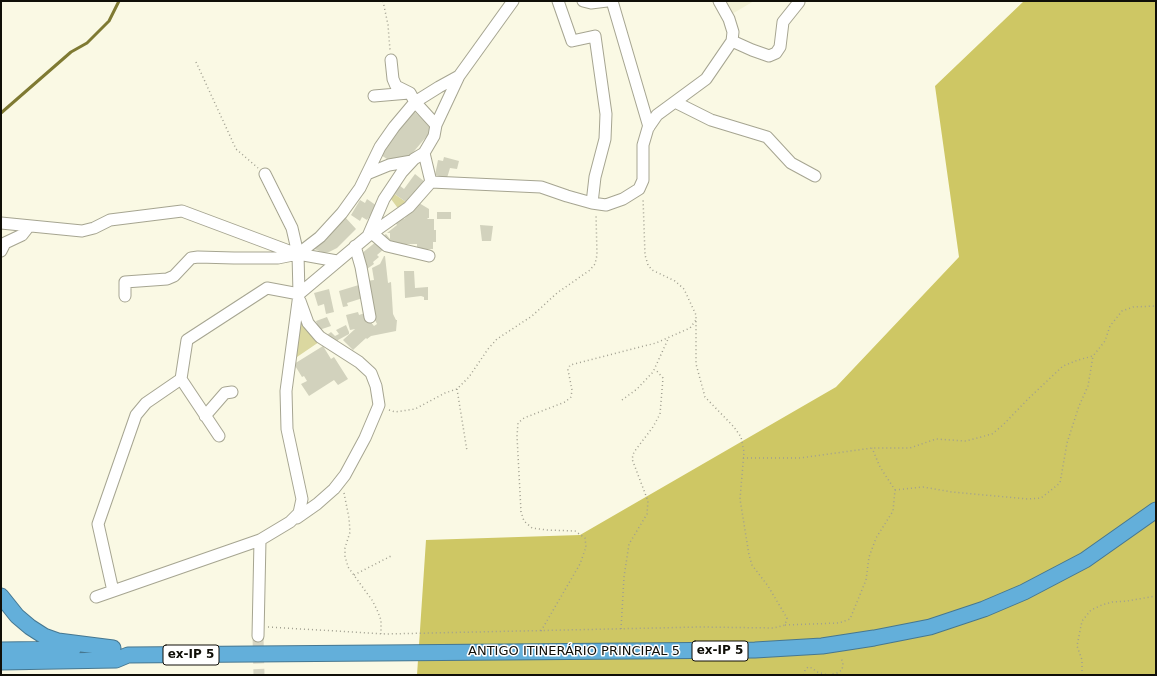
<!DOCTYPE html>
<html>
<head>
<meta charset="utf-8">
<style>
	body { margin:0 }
	#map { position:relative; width:1157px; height:676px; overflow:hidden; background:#faf9e4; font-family:"DejaVu Sans",sans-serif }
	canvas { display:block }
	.frame { position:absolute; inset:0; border:2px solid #100f08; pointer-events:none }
</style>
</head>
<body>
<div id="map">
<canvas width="1157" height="676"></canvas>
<div class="frame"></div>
</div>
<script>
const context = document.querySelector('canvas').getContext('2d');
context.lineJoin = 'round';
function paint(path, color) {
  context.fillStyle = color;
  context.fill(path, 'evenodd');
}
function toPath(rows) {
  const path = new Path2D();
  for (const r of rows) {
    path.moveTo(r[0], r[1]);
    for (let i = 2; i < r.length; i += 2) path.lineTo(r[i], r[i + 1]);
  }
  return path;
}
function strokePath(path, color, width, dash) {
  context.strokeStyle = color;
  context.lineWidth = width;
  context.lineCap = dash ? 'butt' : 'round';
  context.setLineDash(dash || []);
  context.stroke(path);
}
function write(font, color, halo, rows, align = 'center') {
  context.font = font + ' "DejaVu Sans",sans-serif';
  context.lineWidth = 3;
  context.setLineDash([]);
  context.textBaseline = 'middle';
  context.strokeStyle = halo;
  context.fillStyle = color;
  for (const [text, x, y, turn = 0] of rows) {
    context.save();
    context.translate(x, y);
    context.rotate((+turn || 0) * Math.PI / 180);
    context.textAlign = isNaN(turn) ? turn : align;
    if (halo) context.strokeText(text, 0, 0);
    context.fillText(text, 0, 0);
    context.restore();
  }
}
const built = toPath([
	[724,1,754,1,732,14]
]);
const green = toPath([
	[393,193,409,204,400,208,397,207,391,199],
	[299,323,302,323,319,342,297,357,295,356]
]);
const forest = toPath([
	[1024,1,1156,1,1156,675,417,675,426,540,580,535,836,387,959,257,935,86]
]);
const stream = toPath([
	[1,113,71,52,87,43,109,21,119,1]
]);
const building = toPath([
	[413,110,432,130,410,156,390,161,381,155],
	[444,157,459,161,457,169,450,168,447,178,435,175,438,160,443,161],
	[415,174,425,182,409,204,393,193,399,185,404,189],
	[367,199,377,206,367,220,362,217,360,221,351,215,360,200,365,203],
	[419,203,429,209,429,218,427,218,428,219,434,219,434,230,436,230,436,242,433,242,433,249,417,249,417,244,402,244,402,248,380,238,386,234,390,239,390,233,387,233,397,225,395,222,402,216,404,219],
	[437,212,451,212,451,219,437,219],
	[345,217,356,229,337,248,329,252,324,253,312,248],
	[480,225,493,226,491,241,482,241],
	[377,241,384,249,377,255,379,257,373,262,374,264,367,269,361,254],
	[384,256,385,256,388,283,391,282,393,314,396,320,397,320,396,331,371,336,367,339,366,338,353,350,343,340,355,329,350,330,346,315,358,312,359,315,368,312,370,321,374,326,377,324,374,318,366,281,374,280,372,268,380,264],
	[404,271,414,271,415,288,428,287,428,300,424,300,424,297,421,296,405,298],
	[362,284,363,298,347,303,348,306,343,307,339,291],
	[329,289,334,312,326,314,324,304,318,306,314,293],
	[327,317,331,326,319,330,316,321],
	[346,325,349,332,349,334,338,340,338,342,335,344,327,335,331,332,335,336,339,334,336,330],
	[323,346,331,359,334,357,348,379,338,385,334,380,309,396,301,384,307,381,304,376,302,377,294,364]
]);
const minorTunnel = toPath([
	[258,636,259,675]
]);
const path = toPath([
	[383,1,388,25,390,50],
	[196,62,236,149,258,168],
	[457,389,467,451],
	[622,400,637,389,653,372,669,337],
	[389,410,395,412,415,409,445,393,457,389,469,377,488,349,497,339,532,316,557,293,590,270,595,264,597,255,596,214],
	[743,458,800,458,872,448,910,448,936,439,966,441,992,434,1003,425,1028,399,1063,366,1078,360,1093,356,1105,341,1110,326,1122,311,1133,307,1156,306],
	[895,490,923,487,952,492,1028,499,1041,498,1060,483,1067,443,1079,406,1088,386,1093,356],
	[344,493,349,518,350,532,345,548,345,556,348,567,372,600,378,612,381,620,381,634],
	[354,575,391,556],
	[785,625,839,623,850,619,866,580,869,557,876,538,893,511,895,490,880,467,872,448],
	[268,627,386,634,700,627,774,628,785,625,787,618,768,586,752,565,749,555,740,499,744,452,741,437,734,427,705,397,696,364,696,315,684,289,675,281,652,270,648,265,645,255,643,198],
	[621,629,624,577,629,544,647,514,648,501,632,459,634,452,653,427,660,414,663,378,655,369],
	[541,631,580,564,586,547,585,538,575,531,547,530,532,528,524,521,521,512,517,436,518,423,524,418,565,402,571,397,572,390,568,370,570,365,656,343,690,328,696,320],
	[804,675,805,670,808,667,812,668,817,672,828,675,837,673,842,670,843,663,841,658],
	[1082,675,1082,660,1077,646,1082,621,1091,610,1102,605,1112,602,1127,601,1156,596]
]);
const minor = toPath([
	[558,1,572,41,595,36,606,114,605,139,595,177,592,203],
	[583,1,591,3,607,1],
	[612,1,649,127],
	[732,41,752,50,769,56,776,53,780,47,783,22,799,2],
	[459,76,439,87,415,102,436,125,459,76,513,1],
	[374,96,409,93],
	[675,102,711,120,767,137,791,163,815,176],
	[424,153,434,136,436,125],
	[265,174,292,228,298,254],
	[367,174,389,165,412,161],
	[431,182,541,187,567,196,592,203,606,205,623,199,639,189,643,180,643,145,648,128,657,115,706,79,732,41,733,32,729,19,719,1],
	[1,223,82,231,94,228,110,220,182,211,297,254],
	[372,233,387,246,429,256],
	[355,246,361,267,370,317],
	[1,251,5,243,22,235,29,226],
	[337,261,298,254,299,294,368,236,384,199,402,172,414,159,424,153,431,182,409,207,368,236],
	[125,296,125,282,167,279,174,276,191,258,198,257,234,258,278,258,298,254,320,237,342,213,360,188,380,147,394,127,415,102,410,93,396,86,393,79,391,60],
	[181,379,219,436],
	[205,416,225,393,232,392],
	[297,518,317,504,334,489,345,475,365,438,379,405,376,386,371,373,359,362,320,337,308,323,300,301],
	[113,591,98,524,136,415,146,403,181,379,187,340,267,288,299,294],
	[96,597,260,540,290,522,299,513,302,499,287,429,286,391,299,294],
	[258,636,260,540]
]);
const highway = toPath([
	[1,596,17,616,30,627,44,636,58,641,113,648],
	[1,650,73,649],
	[1,662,116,660,128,655,755,650,822,646,874,638,930,627,984,609,1024,592,1085,560,1156,510]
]);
const shields = [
	[720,651,56],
	[191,655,56]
];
const shieldNames = [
	["ex-IP 5",720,651],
	["ex-IP 5",191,655]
];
const streetNames = [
	["ANTIGO ITINERÁRIO PRINCIPAL 5",574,652]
];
paint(built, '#f2f1d4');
paint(green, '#dbd8a0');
paint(forest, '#cec764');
strokePath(stream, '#7f7a32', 3);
paint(building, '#d2d2bd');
strokePath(minorTunnel, '#d7d6c3', 11, [11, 5.5]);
strokePath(minor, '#a6a591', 13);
strokePath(highway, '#467790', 17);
strokePath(path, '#a09f90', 1.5, [1, 3]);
strokePath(minor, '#fff', 11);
strokePath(highway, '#63afda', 15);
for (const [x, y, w] of shields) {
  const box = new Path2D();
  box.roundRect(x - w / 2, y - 10, w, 20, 3);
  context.fillStyle = '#fff';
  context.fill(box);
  strokePath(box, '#100f08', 1);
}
write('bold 12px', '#100f08', null, shieldNames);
write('13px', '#100f08', '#fff', streetNames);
</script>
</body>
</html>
